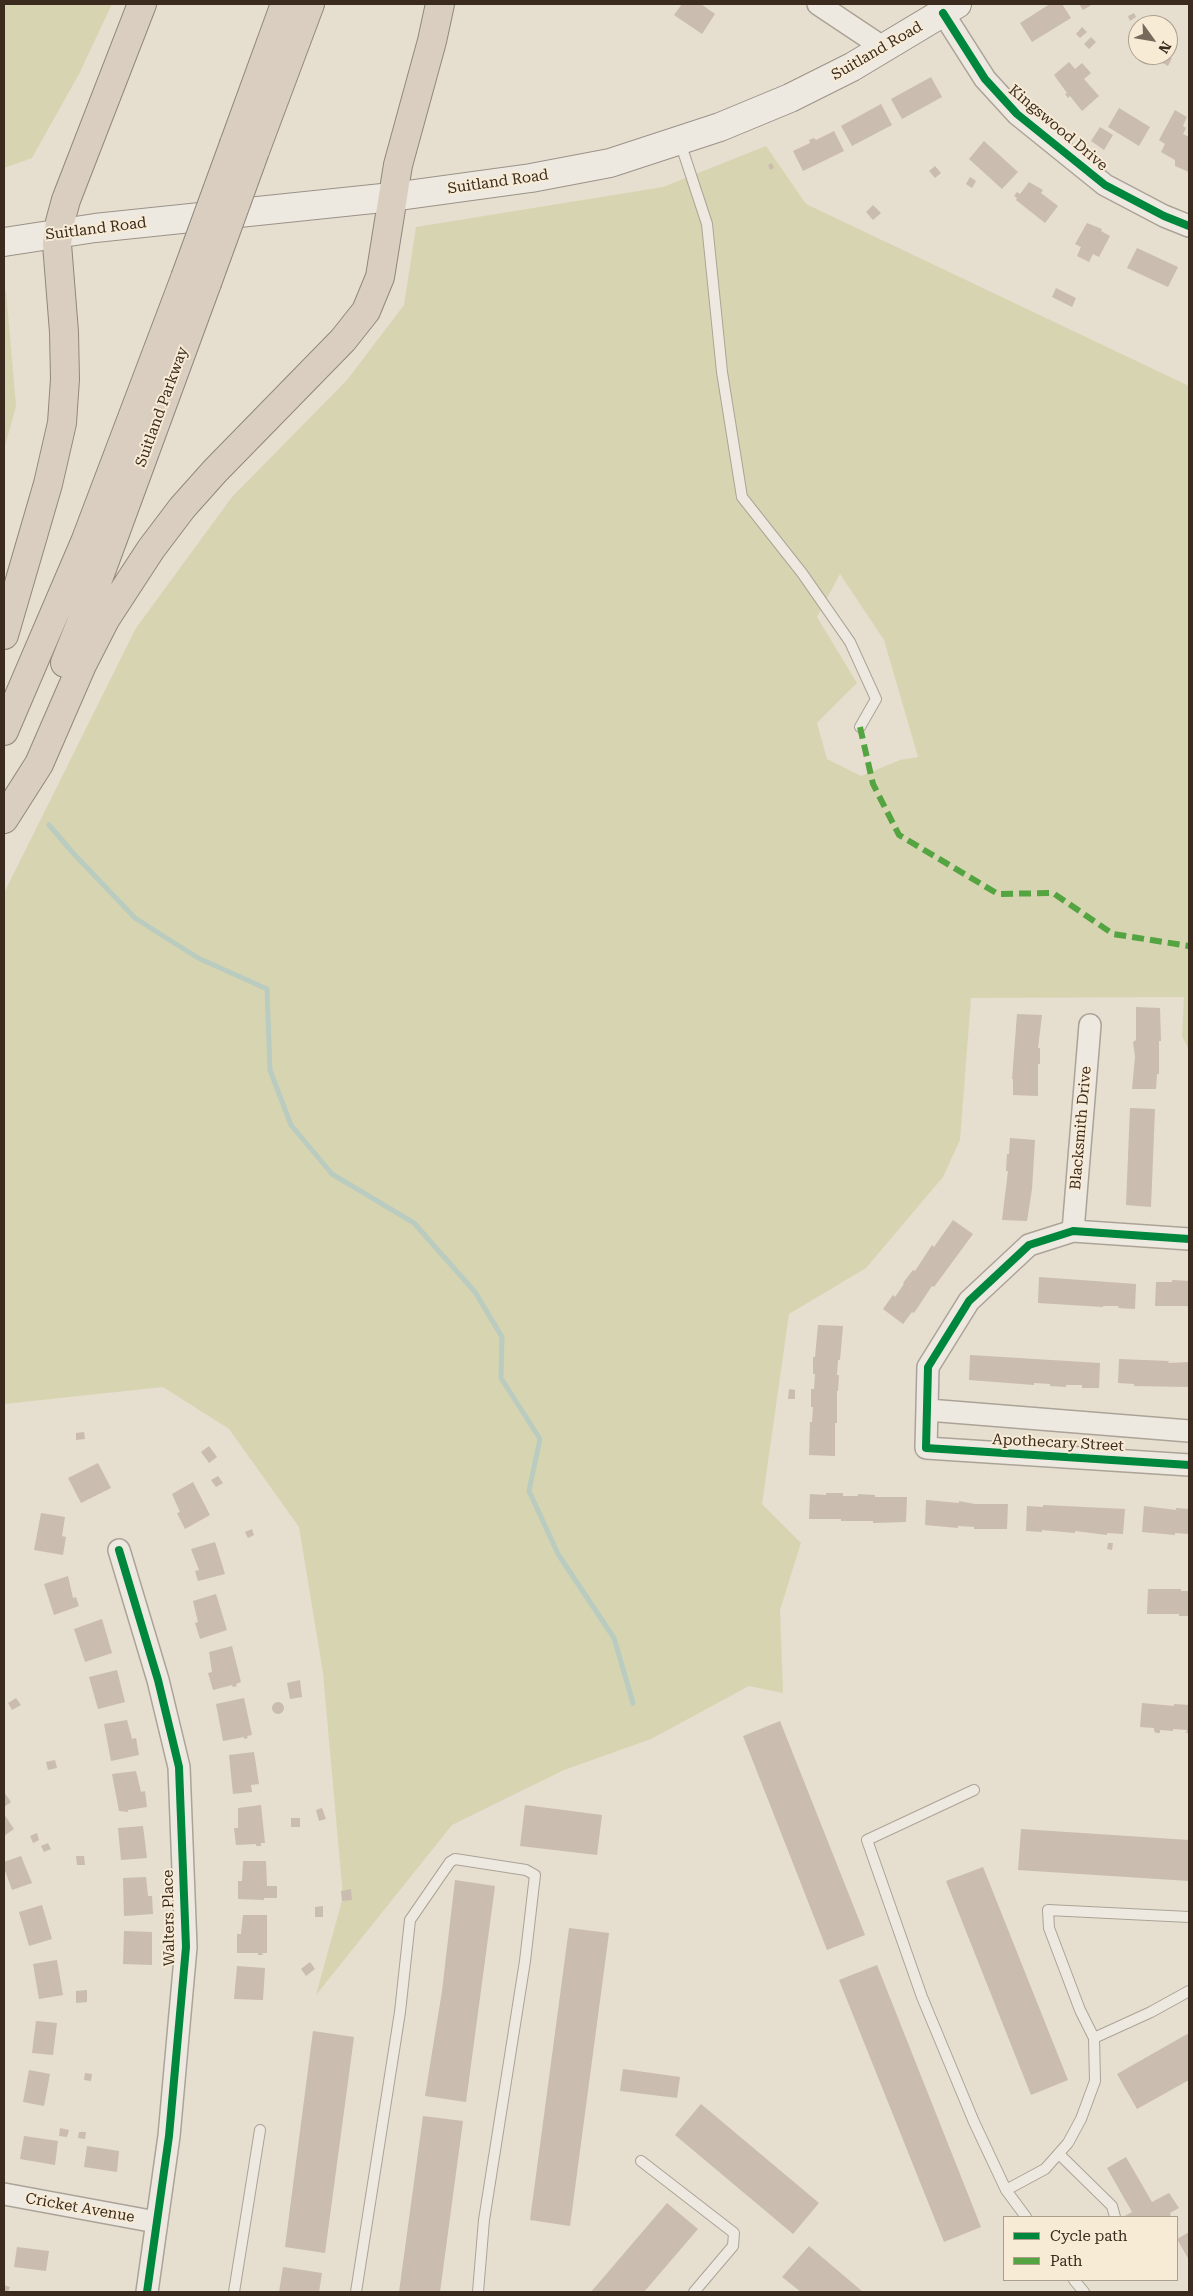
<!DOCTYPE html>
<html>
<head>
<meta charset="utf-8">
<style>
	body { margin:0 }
	#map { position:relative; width:1193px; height:2296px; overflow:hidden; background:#e6decf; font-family:"Roboto Serif",serif }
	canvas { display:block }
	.frame { position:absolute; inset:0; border:5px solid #3b2b1e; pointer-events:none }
	.legend { position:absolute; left:1003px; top:2216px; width:175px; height:65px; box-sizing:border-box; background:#f7ebd5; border:1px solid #ac9e8c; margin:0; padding:6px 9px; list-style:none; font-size:15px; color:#3b2b1e }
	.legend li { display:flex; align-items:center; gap:10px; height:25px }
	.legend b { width:25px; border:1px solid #ac9e8c }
	.north { position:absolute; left:1128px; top:15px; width:50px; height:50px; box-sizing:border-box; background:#f7ebd5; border:1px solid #ac9e8c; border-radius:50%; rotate:122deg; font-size:14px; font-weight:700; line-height:20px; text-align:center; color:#3b2b1e }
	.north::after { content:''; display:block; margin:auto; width:18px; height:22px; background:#776a5c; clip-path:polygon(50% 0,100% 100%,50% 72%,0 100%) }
</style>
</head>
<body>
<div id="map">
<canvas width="1193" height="2296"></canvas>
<div class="frame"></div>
<ul class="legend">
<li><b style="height:6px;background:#00873e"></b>Cycle path</li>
<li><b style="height:6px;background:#54a441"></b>Path</li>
</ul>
<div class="north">N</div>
</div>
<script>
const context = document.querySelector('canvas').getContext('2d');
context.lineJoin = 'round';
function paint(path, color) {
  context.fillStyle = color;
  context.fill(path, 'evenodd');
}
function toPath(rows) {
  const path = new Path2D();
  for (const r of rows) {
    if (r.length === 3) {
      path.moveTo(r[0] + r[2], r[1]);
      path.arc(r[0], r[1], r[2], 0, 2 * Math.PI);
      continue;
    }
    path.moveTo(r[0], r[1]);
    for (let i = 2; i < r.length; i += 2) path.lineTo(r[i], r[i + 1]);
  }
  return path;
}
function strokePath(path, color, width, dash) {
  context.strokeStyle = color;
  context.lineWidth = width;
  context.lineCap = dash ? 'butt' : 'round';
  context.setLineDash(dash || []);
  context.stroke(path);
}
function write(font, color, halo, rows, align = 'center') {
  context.font = font + ' "Roboto Serif",serif';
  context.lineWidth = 4;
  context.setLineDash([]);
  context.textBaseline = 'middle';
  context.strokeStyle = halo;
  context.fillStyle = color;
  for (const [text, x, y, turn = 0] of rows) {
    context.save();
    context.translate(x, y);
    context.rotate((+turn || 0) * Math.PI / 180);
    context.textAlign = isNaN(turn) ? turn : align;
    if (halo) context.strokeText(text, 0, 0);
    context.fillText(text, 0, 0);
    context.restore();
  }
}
const green = toPath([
	[4,4,112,4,79,74,32,158,4,168],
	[766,146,806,204,1189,386,1189,1050,1182,1036,1184,997,971,998,960,1140,943,1177,866,1268,789,1314,762,1504,801,1543,780,1610,783,1693,749,1686,651,1739,564,1770,452,1825,316,1995,343,1897,323,1673,299,1527,229,1429,163,1387,4,1404,4,893,136,628,232,497,347,380,404,305,416,227,663,187],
	[840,574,884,640,918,757,900,760,861,776,827,759,817,723,857,683,817,617],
	[4,291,6,291,16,406,4,450]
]);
const stream = toPath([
	[49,825,74,854,135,918,198,958,267,989,270,1070,291,1125,332,1174,414,1223,475,1292,502,1337,501,1378,540,1439,529,1491,558,1554,614,1638,633,1703]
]);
const building = toPath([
	[682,4,701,4,715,14,702,34,674,15],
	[1050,4,1062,4,1071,18,1032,42,1020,23],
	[1079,4,1093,4,1083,10],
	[1134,13,1136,17,1130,21,1128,16],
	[1082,27,1087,32,1080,38,1076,34],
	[1091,37,1096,42,1089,49,1084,44],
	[1165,55,1172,58,1168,66,1161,62],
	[1069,62,1075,69,1082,63,1091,73,1084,79,1099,96,1082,111,1070,96,1068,98,1065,94,1067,93,1054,75],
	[931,77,942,97,902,119,891,99],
	[881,104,892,125,852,146,841,126],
	[1119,108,1150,127,1139,146,1108,127],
	[1175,110,1187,117,1183,126,1186,128,1183,134,1189,137,1189,172,1175,166,1175,160,1161,152,1165,144,1159,140],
	[1100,127,1113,135,1104,150,1091,141],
	[834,131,844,151,803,171,793,151,810,143,809,140,814,138,816,140],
	[984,141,1018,172,1002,189,969,159],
	[772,163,774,168,770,170,768,165],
	[935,166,941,173,935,178,929,171],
	[970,177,976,181,972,188,966,184],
	[1029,182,1043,190,1041,193,1058,206,1045,223,1016,200,1017,198,1014,196,1017,192,1020,194],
	[873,205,881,213,873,220,866,212],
	[1087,223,1102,229,1101,231,1110,236,1099,257,1093,254,1089,262,1077,256,1081,247,1075,244],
	[1137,248,1178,267,1168,287,1127,268],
	[1056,288,1076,298,1072,307,1052,297],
	[1136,1007,1160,1008,1161,1041,1159,1041,1159,1074,1157,1074,1156,1089,1132,1089,1135,1057,1133,1042,1136,1040],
	[1017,1014,1042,1015,1038,1048,1040,1048,1040,1064,1038,1064,1038,1096,1013,1095,1013,1079,1012,1079],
	[1130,1108,1155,1109,1151,1207,1126,1205],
	[1010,1138,1035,1140,1032,1189,1027,1221,1002,1220,1008,1171,1006,1171,1007,1154,1009,1154],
	[953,1220,973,1234,934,1287,932,1286,914,1313,912,1312,903,1324,883,1309,893,1295,895,1297,904,1284,903,1283,913,1270,915,1271,932,1245,934,1247],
	[1039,1277,1136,1284,1135,1309,1118,1308,1119,1306,1103,1306,1103,1307,1038,1303],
	[1172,1280,1189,1281,1189,1308,1187,1306,1155,1306,1156,1282,1172,1282],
	[818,1325,843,1326,840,1360,838,1360,837,1375,839,1375,838,1391,837,1391,837,1423,835,1423,835,1456,809,1455,810,1422,812,1422,813,1407,811,1407,811,1389,814,1389,815,1374,813,1374,813,1357,815,1357],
	[970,1355,1100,1363,1099,1388,1082,1388,1082,1385,1066,1385,1066,1387,1050,1386,1050,1384,1034,1383,1034,1385,969,1380],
	[1119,1359,1169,1361,1168,1363,1189,1362,1189,1387,1134,1386,1134,1384,1118,1383],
	[789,1389,795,1390,795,1399,788,1399],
	[84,1432,85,1439,76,1440,76,1433],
	[209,1446,217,1457,209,1463,201,1452],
	[98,1463,111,1488,81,1503,68,1478],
	[218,1476,223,1483,216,1487,211,1480],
	[193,1482,210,1515,185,1529,177,1513,180,1512,172,1494],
	[826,1493,843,1493,843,1496,858,1496,858,1494,875,1495,875,1497,907,1497,906,1522,873,1523,873,1521,841,1521,841,1519,809,1519,810,1494,826,1495],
	[926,1500,959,1503,959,1501,975,1504,1008,1504,1007,1529,974,1529,974,1527,958,1526,958,1528,925,1525],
	[1043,1505,1125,1509,1123,1534,1107,1533,1107,1535,1075,1531,1075,1533,1042,1530,1042,1532,1026,1531,1027,1506,1043,1507],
	[1144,1506,1176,1510,1176,1508,1189,1509,1189,1534,1175,1533,1175,1535,1142,1532],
	[41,1513,65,1517,62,1536,66,1537,63,1555,34,1550],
	[252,1529,254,1535,248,1538,245,1532],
	[215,1542,225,1574,198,1581,195,1571,199,1570,191,1549],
	[1108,1543,1113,1543,1112,1550,1107,1549],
	[68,1576,73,1598,76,1597,79,1606,54,1615,44,1584],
	[1148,1589,1181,1589,1181,1591,1189,1591,1189,1616,1179,1616,1179,1614,1147,1614],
	[216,1594,227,1630,200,1639,195,1623,198,1622,193,1601],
	[102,1619,112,1653,85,1662,74,1629],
	[232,1646,241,1682,236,1684,237,1686,233,1687,232,1685,213,1690,208,1673,212,1672,209,1652],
	[117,1670,125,1702,98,1709,89,1677],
	[300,1680,302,1697,290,1699,287,1683],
	[16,1698,21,1705,12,1710,8,1703],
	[244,1698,252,1735,247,1736,248,1738,244,1739,244,1737,223,1741,216,1704],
	[278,1708,6],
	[1142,1703,1174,1706,1174,1704,1189,1705,1189,1733,1186,1733,1187,1730,1173,1729,1173,1731,1160,1730,1160,1733,1156,1733,1154,1731,1154,1728,1140,1727],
	[127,1720,132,1739,136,1738,139,1755,111,1761,104,1724],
	[780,1721,865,1935,827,1950,743,1736],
	[254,1752,259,1784,251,1785,252,1792,233,1794,229,1755],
	[55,1760,57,1768,48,1770,46,1762],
	[136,1771,141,1792,145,1791,147,1807,128,1810,128,1812,119,1811,112,1774],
	[4,1792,11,1802,4,1807],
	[261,1805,265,1843,261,1843,261,1846,256,1846,256,1844,236,1845,234,1828,238,1828,238,1808],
	[525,1805,602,1815,597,1855,520,1846],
	[322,1808,326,1819,319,1821,316,1810],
	[4,1814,14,1829,4,1836],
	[291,1818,300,1818,300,1827,291,1827],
	[143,1826,147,1858,121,1860,118,1828],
	[1021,1829,1189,1840,1189,1881,1018,1870],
	[37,1833,39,1840,33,1843,30,1836],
	[48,1843,51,1849,44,1852,41,1846],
	[21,1856,32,1883,12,1890,4,1868,4,1862],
	[76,1856,84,1856,85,1865,77,1865],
	[243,1861,266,1861,267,1886,277,1886,277,1898,264,1898,264,1900,238,1899,238,1881,242,1881],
	[983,1867,1068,2080,1031,2095,946,1881],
	[146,1877,148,1896,152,1896,153,1914,124,1916,123,1878],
	[455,1880,495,1886,466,2102,425,2096,442,1991],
	[351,1889,352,1900,342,1901,341,1891],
	[42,1905,52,1939,29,1946,19,1912],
	[323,1906,323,1917,315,1917,315,1907],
	[243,1915,267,1915,267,1953,262,1953,263,1955,258,1955,258,1953,237,1953,237,1934,241,1934],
	[569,1928,609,1933,570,2226,530,2220],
	[124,1931,152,1932,152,1965,123,1964],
	[57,1960,63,1995,39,1999,33,1964],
	[310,1962,315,1969,306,1976,301,1969],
	[877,1965,981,2227,944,2242,839,1980],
	[237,1966,265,1968,263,2000,234,1999],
	[87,1990,87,2002,76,2003,76,1991],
	[36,2021,57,2023,53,2055,32,2053],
	[313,2031,354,2037,325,2253,285,2247],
	[1189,2033,1189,2080,1137,2109,1117,2074],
	[623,2069,680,2077,677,2098,620,2091],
	[29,2070,50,2074,44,2106,23,2102],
	[85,2073,92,2074,91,2081,84,2080],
	[701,2104,819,2203,793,2234,675,2135],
	[423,2116,463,2121,440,2292,399,2292],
	[60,2128,69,2130,67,2137,59,2136],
	[79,2132,86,2132,85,2139,78,2138],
	[24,2136,58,2141,55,2165,20,2159],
	[87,2146,119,2151,117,2172,84,2167],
	[1126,2157,1152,2202,1169,2193,1179,2208,1170,2213,1171,2215,1168,2217,1123,2217,1132,2212,1107,2168],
	[667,2203,698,2229,644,2292,591,2292],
	[1189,2232,1189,2260,1177,2239],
	[809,2246,863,2292,801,2292,782,2277],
	[17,2247,49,2251,46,2271,14,2267],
	[283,2267,322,2273,319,2292,279,2292],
	[4,2285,10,2287,8,2292,4,2292]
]);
const lane = toPath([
	[680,142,707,224,722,372,742,497,802,573,850,642,876,699,860,727],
	[974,1790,867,1840,922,1997,974,2122,1006,2190,1026,2217],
	[1189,1917,1048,1910,1049,1928,1080,2010,1094,2038,1151,2012,1189,1991],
	[1059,2154,1112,2206,1115,2217],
	[641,2161,734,2233,733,2246,694,2292],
	[1006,2190,1045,2169,1068,2143,1081,2119,1095,2081,1094,2038],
	[1074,2280,1084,2292],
	[234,2292,260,2130],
	[356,2292,400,2012,410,1920,450,1862,455,1859,526,1870,535,1875,525,1961,484,2220,478,2292]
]);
const street = toPath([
	[818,4,884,48],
	[943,13,985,79,1017,114,1105,185,1164,216,1189,226],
	[1073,1231,1090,1025],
	[1189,1239,1073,1231,1029,1245,969,1301,928,1367,926,1448,1189,1465],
	[928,1410,1189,1431],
	[119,1550,158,1680,179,1767,186,1947,169,2136,147,2292],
	[4,2194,156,2222]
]);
const secondary = toPath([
	[4,242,95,228,392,197,531,178,610,163,720,127,790,98,852,67,957,4]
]);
const highway = toPath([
	[234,144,285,4],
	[255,151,310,4],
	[4,635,48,484,62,423,65,379,64,332,57,244,60,222,66,200,142,4],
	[65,663,96,585,207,283],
	[4,731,85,542,185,278],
	[4,819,39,764,82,665,106,618,151,549,182,508,215,471,343,340,366,311,380,277,398,165,432,41,440,4]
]);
const highwayBridge = toPath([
	[185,278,234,144],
	[207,283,255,151]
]);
const quiet = toPath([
	[860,727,873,784,899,835,998,894,1053,893,1113,934,1189,946]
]);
const cycleway = toPath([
	[943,13,985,79,1017,114,1105,185,1164,216,1189,226],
	[1189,1239,1073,1231,1029,1245,969,1301,928,1367,926,1448,1189,1465],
	[119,1550,158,1680,179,1767,186,1947,169,2136,147,2292]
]);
const streetNames = [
	["Suitland Road",877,51,-30],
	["Kingswood Drive",1058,128,40],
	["Suitland Road",498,182,-8],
	["Suitland Road",96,229,-7],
	["Suitland Parkway",162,407,-70],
	["Blacksmith Drive",1081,1128,-85],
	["Apothecary Street",1058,1443,3],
	["Walters Place",169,1918,-91],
	["Cricket Avenue",80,2208,10]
];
paint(green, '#d7d5b1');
strokePath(stream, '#bacbc0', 5);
paint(building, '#cabcaf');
strokePath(lane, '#aba397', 12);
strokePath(street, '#aba397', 24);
strokePath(secondary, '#9b9288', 30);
strokePath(highway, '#91887e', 30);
strokePath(lane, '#eee9e0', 10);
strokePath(street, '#eee9e0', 21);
strokePath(secondary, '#eee9e0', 28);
strokePath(highway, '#d9cebf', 28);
strokePath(highwayBridge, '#91887e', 30, []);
strokePath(highwayBridge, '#d9cebf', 28);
strokePath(quiet, '#54a441', 6, [12, 6]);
strokePath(cycleway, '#00873e', 8);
write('15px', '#3b2b1e', '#f7ebd5', streetNames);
</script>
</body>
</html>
